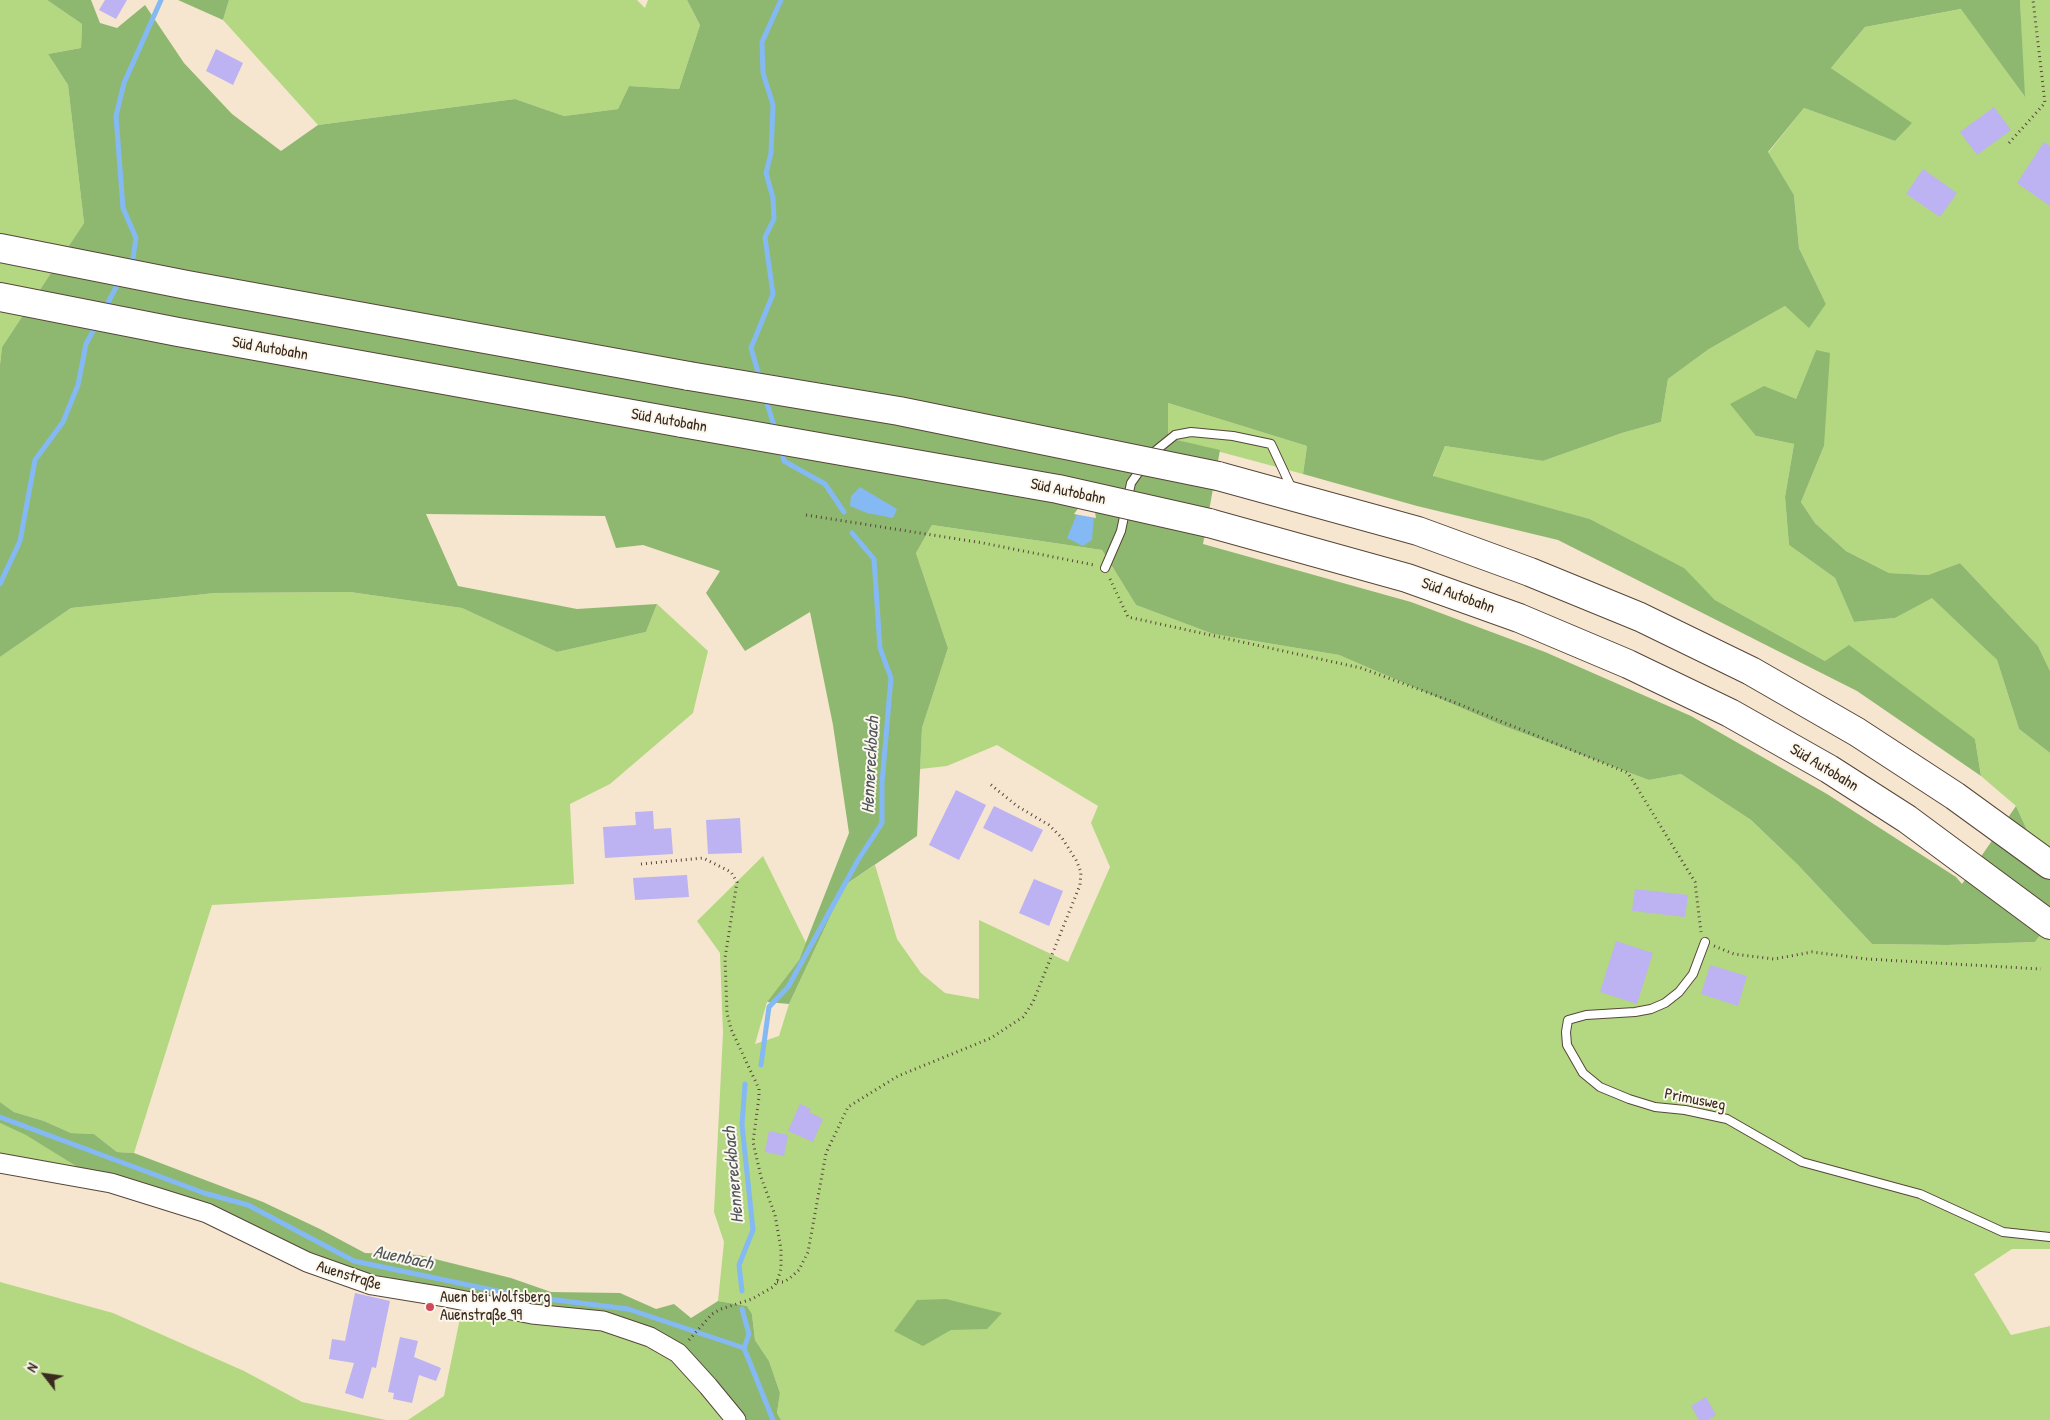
<!DOCTYPE html>
<html>
<head>
<meta charset="utf-8">
<style>
	body { margin:0 }
	#map { position:relative; width:2050px; height:1420px; overflow:hidden; background:#f6e6cf; font-family:"Patrick Hand",sans-serif }
	canvas { display:block }
	.north { position:absolute; left:20px; top:1350px; width:50px; height:50px; -webkit-text-stroke:4px #fbf7ec; paint-order:stroke; rotate:300deg; font-size:14px; font-weight:700; line-height:20px; text-align:center; color:#3b2a1e }
	.north::after { content:''; display:block; margin:auto; width:18px; height:22px; background:#3b2a1e; clip-path:polygon(50% 0,100% 100%,50% 72%,0 100%) }
</style>
</head>
<body>
<div id="map">
<canvas width="2050" height="1420"></canvas>
<div class="north">N</div>
</div>
<script>
const context = document.querySelector('canvas').getContext('2d');
context.lineJoin = 'round';
function paint(path, color) {
  context.fillStyle = color;
  context.fill(path, 'evenodd');
}
function toPath(rows) {
  const path = new Path2D();
  for (const r of rows) {
    path.moveTo(r[0], r[1]);
    for (let i = 2; i < r.length; i += 2) path.lineTo(r[i], r[i + 1]);
  }
  return path;
}
function strokePath(path, color, width, dash) {
  context.strokeStyle = color;
  context.lineWidth = width;
  context.lineCap = dash ? 'butt' : 'round';
  context.setLineDash(dash || []);
  context.stroke(path);
}
function write(font, color, halo, rows, align = 'center') {
  context.font = font + ' "Patrick Hand",sans-serif';
  context.lineWidth = 4;
  context.setLineDash([]);
  context.textBaseline = 'middle';
  context.strokeStyle = halo;
  context.fillStyle = color;
  for (const [text, x, y, turn = 0] of rows) {
    context.save();
    context.translate(x, y);
    context.rotate((+turn || 0) * Math.PI / 180);
    context.textAlign = isNaN(turn) ? turn : align;
    if (halo) context.strokeText(text, 0, 0);
    context.fillText(text, 0, 0);
    context.restore();
  }
}
const green = toPath([
	[0,0,47,0,82,24,81,48,48,54,68,85,84,223,2,347,0,365],
	[229,0,637,0,645,8,648,0,687,0,700,25,679,89,629,86,618,109,564,116,515,99,318,125,223,20],
	[2020,0,2050,0,2050,671,2038,646,1960,563,1928,575,1889,573,1846,551,1815,523,1801,502,1824,446,1816,350,1796,399,1756,436,1794,444,1785,497,1789,545,1835,578,1854,622,1895,618,1932,597,1997,660,2019,729,2050,753,2050,880,2016,806,1981,776,1975,739,1825,661,1715,600,1683,568,1590,519,1433,477,1445,446,1543,461,1622,433,1661,422,1668,379,1709,349,1785,306,1809,327,1826,304,1799,248,1794,195,1768,153,1804,108,1895,141,1911,123,1831,68,1865,27,1962,9,2024,96],
	[1168,403,1307,446,1303,474,1168,438],
	[932,525,1102,550,1136,605,1213,634,1339,655,1501,725,1649,780,1681,774,1751,820,1798,865,1872,944,1947,945,2035,942,2050,922,2050,1249,2012,1249,1974,1274,2011,1335,2050,1326,2050,1420,781,1420,777,1413,780,1393,769,1361,755,1340,752,1314,747,1306,718,1301,724,1242,714,1212,723,1033,720,953,697,921,763,856,806,943,799,960,767,1002,755,1044,779,1036,789,1004,845,885,875,865,897,939,921,973,945,993,979,999,979,920,1068,962,1110,867,1091,823,1098,806,997,745,947,766,920,769,922,728,948,648,916,553],
	[350,592,462,608,557,652,646,632,657,604,708,651,693,713,610,784,570,804,574,884,212,905,134,1153,117,1152,94,1134,71,1133,44,1121,14,1112,0,1102,0,657,71,608,215,593],
	[0,1123,26,1134,84,1171,0,1161],
	[0,1282,113,1313,244,1371,302,1402,386,1420,0,1420],
	[465,1294,597,1316,714,1382,746,1420,408,1420,444,1396]
]);
const forest = toPath([
	[47,0,91,0,100,23,117,28,145,5,184,63,232,114,281,151,318,125,515,99,564,116,618,109,629,86,679,89,700,25,687,0,2020,0,2025,97,1961,9,1865,27,1831,68,1912,123,1895,141,1804,108,1768,152,1794,195,1799,248,1826,304,1809,328,1785,306,1709,349,1668,379,1661,422,1622,433,1543,461,1445,446,1433,476,1590,519,1684,568,1715,600,1825,661,1849,645,1975,739,1981,776,1857,691,1558,540,1417,506,1303,474,1307,446,1168,403,1168,438,1220,450,1203,544,1411,602,1545,652,1691,716,1827,794,1956,877,1962,884,2016,806,2050,880,2050,922,2035,942,1947,945,1872,944,1798,865,1751,820,1681,774,1649,780,1501,725,1339,655,1213,634,1136,605,1102,550,932,525,916,553,948,648,922,728,917,836,845,885,789,1004,767,1002,799,960,849,833,833,725,810,612,745,651,706,593,720,571,643,545,616,548,605,516,426,514,458,586,577,609,657,604,646,632,557,652,462,608,350,592,215,593,71,608,0,657,0,365,2,347,84,223,68,85,48,54,81,48,82,24],
	[178,0,229,0,223,20],
	[1816,350,1830,353,1824,446,1801,502,1815,523,1846,551,1889,573,1928,575,1960,563,2038,646,2050,671,2050,753,2019,729,1997,660,1932,598,1895,618,1854,622,1835,578,1789,545,1785,497,1794,444,1756,436,1730,404,1764,386,1796,399],
	[0,1102,14,1112,44,1121,71,1133,94,1134,117,1152,134,1153,263,1202,320,1229,365,1253,419,1255,511,1278,551,1292,620,1293,656,1309,674,1304,691,1318,718,1301,747,1306,752,1314,755,1340,769,1361,780,1393,777,1413,781,1420,746,1420,714,1382,661,1334,365,1273,308,1255,230,1215,140,1182,84,1171,26,1135,0,1123],
	[946,1299,1002,1313,987,1329,951,1330,923,1346,894,1331,917,1300]
]);
const water = toPath([
	[860,487,897,509,893,518,867,513,850,506,851,496],
	[1079,509,1094,514,1092,540,1083,546,1067,538]
]);
const pier = toPath([
	[1079,507,1095,512,1096,518,1074,514]
]);
const stream = toPath([
	[129,264,133,258,136,238,123,208,116,116,124,83,161,0],
	[104,310,120,280],
	[760,379,751,348,773,294,765,237,774,219,773,198,766,173,771,153,773,105,763,73,762,42,781,0],
	[765,397,776,432],
	[781,449,784,461,825,484,844,512],
	[0,584,20,541,35,460,63,422,78,385,86,344,97,324],
	[761,1065,769,1007,788,987,858,860,882,823,882,783,891,678,880,648,874,559,852,533],
	[0,1117,204,1193,248,1205,354,1261,516,1295,628,1309,744,1348,773,1420],
	[742,1291,739,1265,753,1230,742,1125,745,1084],
	[742,1309,749,1334,744,1348]
]);
const building = toPath([
	[105,0,127,0,116,19,99,10],
	[216,49,243,63,233,85,206,71],
	[1994,107,2011,130,1977,155,1960,132],
	[2044,142,2050,146,2050,206,2017,183],
	[1923,169,1957,193,1940,217,1906,194],
	[956,790,986,805,959,860,929,845],
	[994,806,1043,830,1032,852,983,828],
	[653,811,654,829,671,828,673,854,605,858,603,827,636,825,635,812],
	[740,818,742,853,708,854,706,820],
	[687,875,689,897,635,900,633,878],
	[1034,879,1063,891,1049,926,1019,913],
	[1635,889,1688,895,1685,917,1632,911],
	[1616,941,1653,953,1637,1004,1600,992],
	[1710,965,1747,976,1738,1006,1701,994],
	[800,1104,811,1109,809,1112,823,1119,813,1142,788,1131],
	[769,1131,788,1135,784,1156,765,1152],
	[355,1293,390,1301,376,1368,372,1367,363,1399,345,1393,354,1363,329,1359,332,1339,345,1341],
	[400,1337,418,1341,414,1357,441,1368,436,1381,419,1375,412,1403,393,1399,394,1393,388,1392],
	[1706,1397,1716,1415,1708,1420,1699,1420,1691,1406]
]);
const path = toPath([
	[2009,143,2045,103,2033,0],
	[806,515,983,543,1094,565],
	[1110,579,1128,617,1361,668,1456,703,1628,773,1695,882,1701,932],
	[641,864,703,858,731,872,737,882,725,958,727,1013,731,1029,759,1089,759,1097,753,1142,761,1177,775,1215,781,1249,781,1269,777,1282,773,1287,752,1299,721,1309,712,1314,688,1341],
	[1714,946,1734,954,1774,959,1812,952,1867,959,2041,969],
	[777,1282,784,1282,790,1278,799,1270,808,1252,826,1153,848,1107,898,1076,991,1038,1023,1017,1033,1002,1080,885,1081,872,1076,860,1062,838,1049,825,1017,806,990,784]
]);
const service = toPath([
	[1149,456,1175,435,1191,432,1233,436,1271,444,1292,489],
	[1105,568,1121,531,1131,483,1143,466],
	[1705,942,1693,974,1679,992,1665,1003,1651,1009,1635,1012,1586,1015,1568,1020,1566,1032,1567,1045,1583,1073,1600,1087,1629,1099,1655,1107,1685,1110,1727,1119,1802,1162,1920,1194,2003,1232,2050,1237]
]);
const tertiary = toPath([
	[0,1163,111,1183,207,1213,307,1262,372,1285,445,1297,532,1314,603,1321,650,1337,678,1353,708,1386,736,1420]
]);
const motorway = toPath([
	[0,248,187,285,689,376],
	[0,297,178,332,682,423],
	[1218,476,1418,531,1530,572,1640,617,1751,671,1857,732,1955,796,2050,865],
	[1209,523,1407,578,1519,618,1628,664,1730,713,1829,769,1907,819,2050,925]
]);
const motorwayBridge = toPath([
	[689,376,899,411,1218,476],
	[682,423,1058,489,1209,523]
]);
const markers = [
	[430,1307,5,"#d1495b"]
];
const streetNames = [
	["Süd Autobahn",270,349,10],
	["Süd Autobahn",669,421,10],
	["Süd Autobahn",1068,492,12],
	["Süd Autobahn",1458,596,20],
	["Süd Autobahn",1824,768,31],
	["Primusweg",1695,1100,11],
	["Auenstraße",349,1276,17]
];
const poiNames = [
	["Auen bei Wolfsberg",440,1298],
	["Auenstraße 99",440,1316]
];
const waterNames = [
	["Hennereckbach",871,765,-87],
	["Hennereckbach",734,1175,-95],
	["Auenbach",403,1258,12]
];
paint(green, '#b3d881');
paint(forest, '#8eb86f');
paint(water, '#85b9f3');
paint(pier, '#f6e6cf');
strokePath(stream, '#85b9f3', 5);
paint(building, '#bdb2f2');
strokePath(service, '#574639', 10);
strokePath(tertiary, '#574639', 21);
strokePath(motorway, '#574639', 30);
strokePath(path, '#574639', 3, [1, 4]);
strokePath(service, '#fff', 8);
strokePath(tertiary, '#fff', 19);
strokePath(motorway, '#fff', 28);
strokePath(motorwayBridge, '#574639', 30, []);
strokePath(motorwayBridge, '#fff', 28);
for (const [x, y, r, color] of markers) {
  const dot = new Path2D();
  dot.arc(x, y, r, 0, 2 * Math.PI);
  context.fillStyle = color;
  context.fill(dot);
  strokePath(dot, '#fbf7ec', 2);
}
write('16px', '#3b2a1e', '#fbf7ec', streetNames);
write('16px', '#3b2a1e', '#fbf7ec', poiNames, 'left');
write('italic 18px', '#51555e', '#fbf7ec', waterNames);
</script>
</body>
</html>
